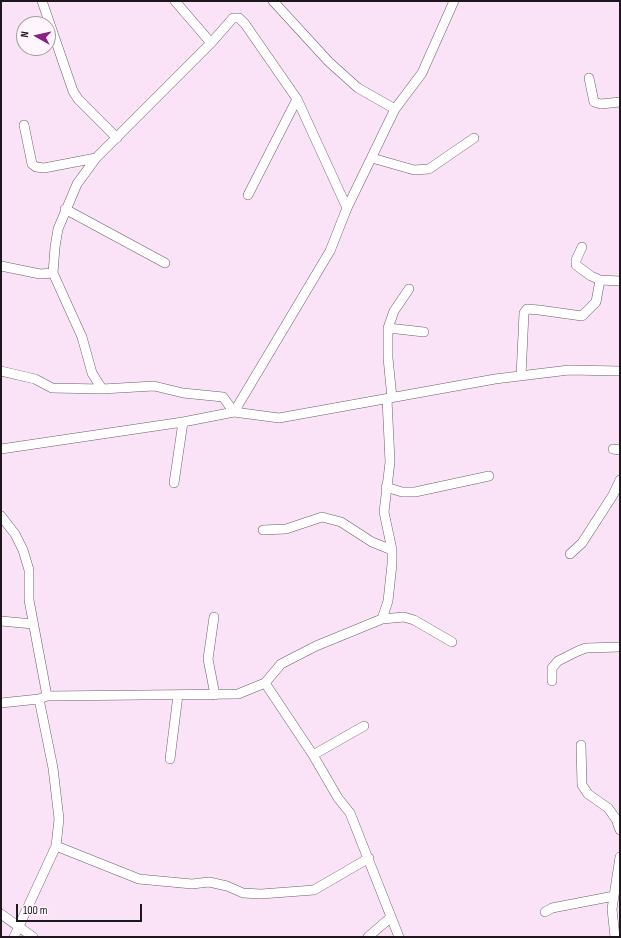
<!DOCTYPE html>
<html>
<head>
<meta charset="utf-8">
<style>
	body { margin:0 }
	#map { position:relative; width:621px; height:938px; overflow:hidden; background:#fae3f6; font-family:"Sofia Sans Condensed",sans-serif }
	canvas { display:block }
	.frame { position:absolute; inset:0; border:2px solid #1f171e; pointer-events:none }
	.north { position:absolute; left:16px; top:16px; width:40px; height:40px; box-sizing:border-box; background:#fff6fd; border:1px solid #a59da4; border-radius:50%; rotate:278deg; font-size:11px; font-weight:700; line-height:16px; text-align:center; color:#1f171e }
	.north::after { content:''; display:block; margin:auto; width:14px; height:18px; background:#8b1e82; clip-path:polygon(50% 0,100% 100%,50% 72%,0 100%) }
	.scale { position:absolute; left:16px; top:904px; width:126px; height:18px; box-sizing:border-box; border:2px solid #1f171e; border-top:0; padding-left:5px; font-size:12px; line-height:14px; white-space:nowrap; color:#1f171e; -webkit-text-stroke:3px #fff6fd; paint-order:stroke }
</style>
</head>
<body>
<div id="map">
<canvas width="621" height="938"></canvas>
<div class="frame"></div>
<div class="north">N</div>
<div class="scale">100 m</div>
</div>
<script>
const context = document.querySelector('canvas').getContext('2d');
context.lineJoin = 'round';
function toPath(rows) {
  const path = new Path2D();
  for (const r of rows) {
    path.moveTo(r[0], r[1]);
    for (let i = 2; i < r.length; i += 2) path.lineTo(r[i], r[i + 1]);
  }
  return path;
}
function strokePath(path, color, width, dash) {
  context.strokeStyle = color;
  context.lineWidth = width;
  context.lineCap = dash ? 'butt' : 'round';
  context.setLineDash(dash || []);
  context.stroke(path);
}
const street = toPath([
	[42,1,73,91,78,99,117,138],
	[175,1,211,43],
	[273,1,329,62,358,88,395,109],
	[589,78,594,102,601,104,620,102],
	[24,125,32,164,36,167,44,168,96,158],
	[372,158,414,170,429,169,474,138],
	[248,195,297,99],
	[65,209,165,263],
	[582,247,576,260,576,265,591,276,600,280,620,281],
	[1,266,40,274,53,273],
	[388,328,424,332],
	[1,371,35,379,52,388,102,389,154,386,183,393,223,397,234,412,330,251,347,208,395,109,422,73,454,1],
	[521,376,524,313,527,309,539,310,582,316,596,302,600,280],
	[102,389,92,373,82,337,53,273,55,247,58,229,77,184,96,158,211,43,233,18,239,18,245,24,297,99,347,208],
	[392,398,388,358,388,328,394,311,409,289],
	[1,449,183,422,234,412,279,418,495,379,569,370,620,371],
	[613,449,620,450],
	[174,483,183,422],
	[386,487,402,492,415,492,489,476],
	[1,516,15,534,23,550,29,570,29,600,47,696],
	[263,530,286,529,322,517,341,522,372,542,392,550],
	[570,554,582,543,613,495,620,480],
	[214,617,208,659,215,695],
	[382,619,404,617,414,620,452,642],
	[1,621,33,624],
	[552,681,552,668,558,661,578,651,586,648,620,647],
	[265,683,313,755,338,798,350,813,399,937],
	[1,703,39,699,47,696,238,694,265,683,281,664,316,646,382,619,388,601,392,564,392,550,384,512,390,462,387,399],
	[581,745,582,785,588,794,608,808,616,819,620,830],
	[313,755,364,726],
	[170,759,178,695],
	[56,846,139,879,192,884,209,882,227,886,243,893,261,894,314,890,369,858],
	[545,912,552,908,614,896],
	[1,914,33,937],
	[14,937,56,846,59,819,53,768,39,699],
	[368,937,390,918],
	[615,937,612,909,620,857]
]);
strokePath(street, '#6f5c6b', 10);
strokePath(street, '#fff', 9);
</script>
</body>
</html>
